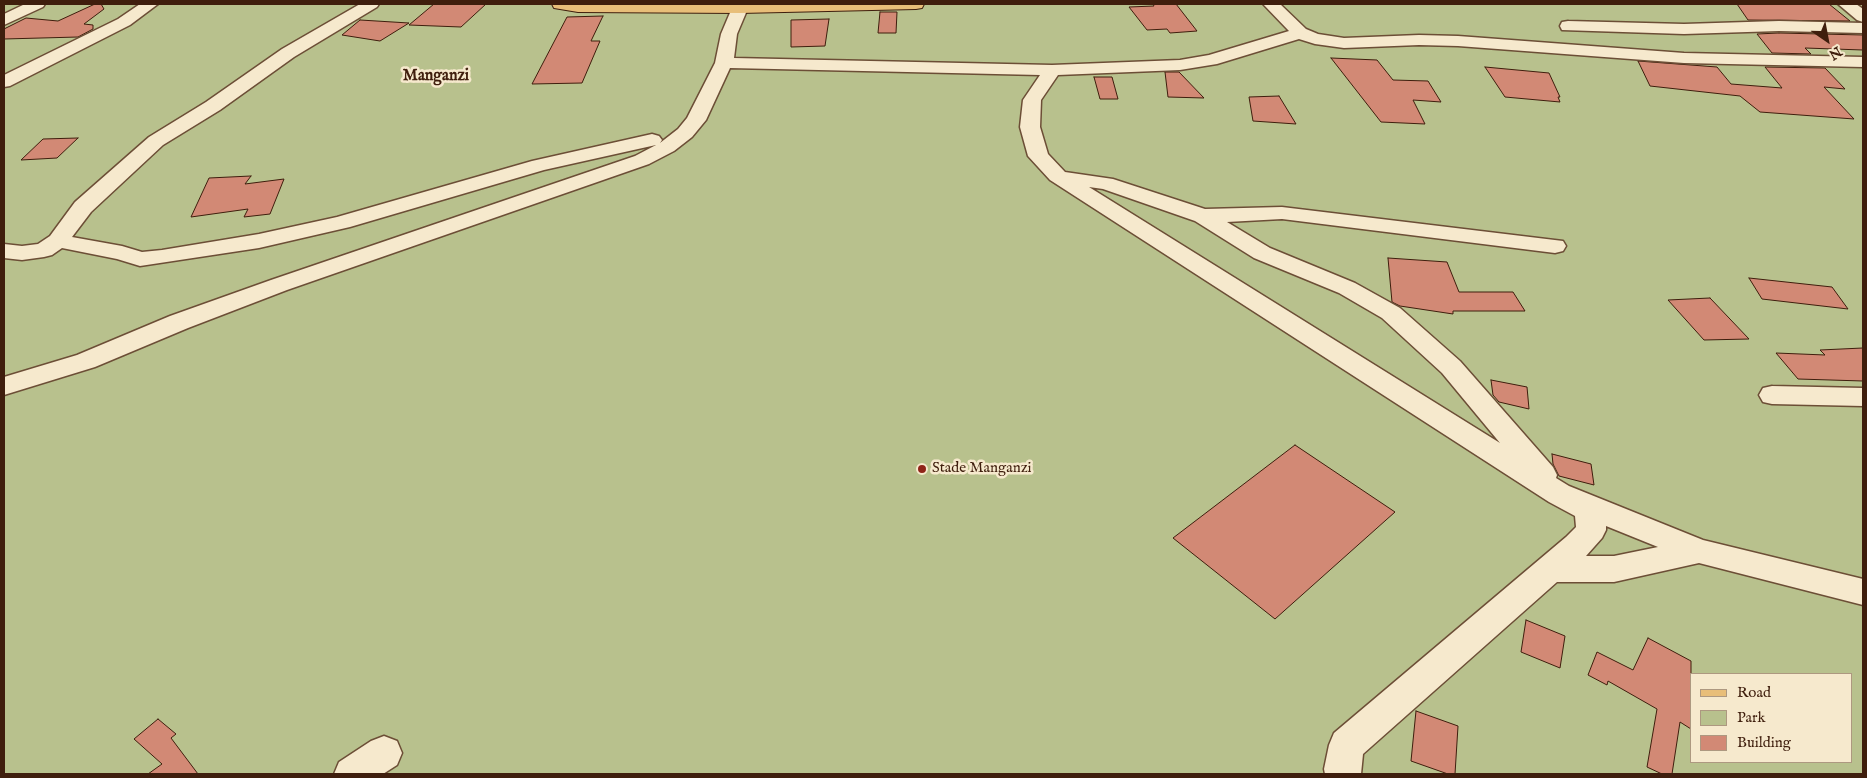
<!DOCTYPE html>
<html>
<head>
<meta charset="utf-8">
<style>
	body { margin:0 }
	#map { position:relative; width:1867px; height:778px; overflow:hidden; background:#f1ddb2; font-family:"IM FELL English",serif }
	canvas { display:block }
	.frame { position:absolute; inset:0; border:5px solid #3f1e0d; pointer-events:none }
	.legend { position:absolute; left:1690px; top:673px; width:162px; height:90px; box-sizing:border-box; background:#f6e9cd; border:1px solid #ad9880; margin:0; padding:6px 9px; list-style:none; font-size:15px; color:#3f1e0d }
	.legend li { display:flex; align-items:center; gap:10px; height:25px }
	.legend b { width:25px; border:1px solid #ad9880 }
	.north { position:absolute; left:1802px; top:15px; width:50px; height:50px; -webkit-text-stroke:4px #f6e9cd; paint-order:stroke; rotate:147deg; font-size:14px; font-weight:700; line-height:20px; text-align:center; color:#3f1e0d }
	.north::after { content:''; display:block; margin:auto; width:18px; height:22px; background:#3f1e0d; clip-path:polygon(50% 0,100% 100%,50% 72%,0 100%) }
</style>
</head>
<body>
<div id="map">
<canvas width="1867" height="778"></canvas>
<div class="frame"></div>
<ul class="legend">
<li><b style="height:6px;background:#e8be79"></b>Road</li>
<li><b style="height:14px;background:#b8c18d"></b>Park</li>
<li><b style="height:14px;background:#d28975"></b>Building</li>
</ul>
<div class="north">N</div>
</div>
<script>
const context = document.querySelector('canvas').getContext('2d');
context.lineJoin = 'round';
function paint(path, color) {
  context.fillStyle = color;
  context.fill(path, 'evenodd');
}
function toPath(rows) {
  const path = new Path2D();
  for (const r of rows) {
    path.moveTo(r[0], r[1]);
    for (let i = 2; i < r.length; i += 2) path.lineTo(r[i], r[i + 1]);
  }
  return path;
}
function strokePath(path, color, width, dash) {
  context.strokeStyle = color;
  context.lineWidth = width;
  context.lineCap = dash ? 'butt' : 'round';
  context.setLineDash(dash || []);
  context.stroke(path);
}
function write(font, color, halo, rows, align = 'center') {
  context.font = font + ' "IM FELL English",serif';
  context.lineWidth = 5;
  context.setLineDash([]);
  context.textBaseline = 'middle';
  context.strokeStyle = halo;
  context.fillStyle = color;
  for (const [text, x, y, turn = 0] of rows) {
    context.save();
    context.translate(x, y);
    context.rotate((+turn || 0) * Math.PI / 180);
    context.textAlign = isNaN(turn) ? turn : align;
    if (halo) context.strokeText(text, 0, 0);
    context.fillText(text, 0, 0);
    context.restore();
  }
}
const green = toPath([
	[4,4,1863,4,1863,774,4,774],
	[1691,674,1851,674,1851,762,1691,762]
]);
const building = toPath([
	[95,4,101,4,104,9,84,24,93,25,93,29,78,37,4,39,4,29,26,18,58,21,95,4],
	[434,4,486,4,461,27,409,25,434,4],
	[1153,4,1176,4,1197,31,1170,33,1167,29,1147,30,1129,7,1154,6,1153,4],
	[1737,4,1829,4,1850,21,1748,20,1737,4],
	[880,12,897,12,896,33,878,33,880,12],
	[603,16,591,41,600,41,582,83,532,84,567,17,603,16],
	[829,19,825,46,791,47,791,20,829,19],
	[360,20,409,23,380,41,342,35,360,20],
	[1779,33,1863,35,1863,50,1805,48,1811,54,1772,53,1757,34,1779,33],
	[1331,58,1377,60,1393,80,1428,81,1441,102,1413,100,1425,124,1381,122,1331,58],
	[1638,61,1717,67,1731,84,1782,88,1765,67,1825,68,1845,89,1824,87,1854,119,1760,112,1740,96,1650,86,1638,61],
	[1485,67,1549,73,1560,97,1558,97,1560,102,1505,97,1485,67],
	[1165,72,1179,72,1204,98,1168,97,1165,72],
	[1094,77,1112,77,1118,99,1100,99,1094,77],
	[1279,96,1296,124,1253,121,1249,97,1279,96],
	[78,138,57,158,21,160,43,139,78,138],
	[251,176,245,184,284,179,270,214,244,217,248,209,191,217,209,178,251,176],
	[1388,258,1447,262,1459,292,1513,292,1525,311,1453,311,1453,314,1400,306,1392,302,1388,258],
	[1749,278,1832,287,1848,309,1762,299,1749,278],
	[1710,298,1749,339,1704,340,1668,300,1710,298],
	[1863,348,1863,381,1798,379,1776,353,1825,355,1820,350,1863,348],
	[1491,380,1527,387,1529,409,1499,402,1493,395,1491,380],
	[1295,445,1395,512,1275,619,1173,538,1295,445],
	[1552,454,1591,464,1594,485,1559,476,1553,464,1552,454],
	[1526,620,1565,636,1560,668,1521,652,1526,620],
	[1648,638,1691,661,1691,729,1680,722,1672,774,1662,774,1647,767,1657,709,1608,681,1607,685,1588,675,1597,652,1633,670,1648,638],
	[1416,711,1458,726,1455,774,1448,774,1411,761,1416,711],
	[158,719,176,734,171,738,198,774,148,774,162,764,134,739,158,719]
]);
const minor = toPath([
	[25,4,45,4,43,7,4,25,4,14,25,4],
	[140,4,158,4,130,25,10,86,4,87,4,75,118,19,140,4],
	[360,4,379,4,377,7,294,57,220,110,163,145,91,212,72,237,122,246,142,252,162,250,259,234,337,217,532,161,652,134,659,136,662,140,660,143,678,129,687,118,715,63,721,34,732,8,738,4,746,5,748,8,737,34,734,58,1052,65,1180,60,1209,55,1289,31,1263,4,1280,4,1306,29,1318,34,1344,38,1419,35,1458,36,1684,53,1863,57,1863,67,1684,63,1458,46,1419,45,1344,48,1315,44,1299,39,1217,64,1180,70,1058,75,1041,100,1040,127,1048,154,1065,172,1113,179,1205,209,1282,207,1563,241,1566,246,1563,251,1555,253,1282,219,1227,222,1270,248,1355,283,1400,308,1460,361,1553,467,1557,475,1556,478,1569,486,1703,540,1863,579,1863,605,1699,563,1614,582,1557,582,1363,754,1361,774,1325,774,1324,769,1329,745,1334,733,1566,537,1576,527,1575,516,1549,502,1050,180,1028,156,1020,127,1023,100,1040,75,730,68,706,120,692,137,674,151,649,164,287,290,188,328,95,367,4,395,4,377,77,355,170,316,271,280,635,156,656,145,544,170,350,227,259,248,140,266,117,259,62,248,52,255,44,257,22,260,4,258,4,244,22,246,38,244,50,236,75,202,149,137,206,102,282,49,360,4],
	[1089,187,1103,189,1195,221,1254,258,1339,293,1382,318,1442,373,1500,443,1089,187],
	[1606,526,1658,547,1614,556,1586,556,1602,538,1606,530,1606,526],
	[1838,4,1856,4,1863,9,1863,22,1857,20,1838,4],
	[1568,21,1684,24,1779,21,1863,23,1863,33,1779,31,1684,34,1562,30,1560,26,1562,22,1568,21],
	[1772,386,1863,388,1863,406,1772,404,1763,402,1759,395,1763,388,1772,386],
	[384,736,397,741,402,753,397,765,383,774,334,774,339,762,371,741,384,736]
]);
const major = toPath([
	[552,4,924,4,922,8,916,9,740,13,578,12,554,8,552,4]
]);
const markers = [
	[922,469,5,"#8f2418"]
];
const poiNames = [
	["Stade Manganzi",932,469]
];
const farDistrictnames = [
	["Manganzi",436,77]
];
paint(green, '#b8c18d');
paint(building, '#d28975');
strokePath(building, '#3f1e0d', 1);
strokePath(minor, '#6c4e36', 3);
strokePath(major, '#3f1e0d', 2);
paint(minor, '#f6e9cd');
paint(major, '#e8be79');
for (const [x, y, r, color] of markers) {
  const dot = new Path2D();
  dot.arc(x, y, r, 0, 2 * Math.PI);
  context.fillStyle = color;
  context.fill(dot);
  strokePath(dot, '#f6e9cd', 2);
}
write('15px', '#3f1e0d', '#f6e9cd', poiNames, 'left');
write('bold 16px', '#3f1e0d', '#f6e9cd', farDistrictnames);
</script>
</body>
</html>
